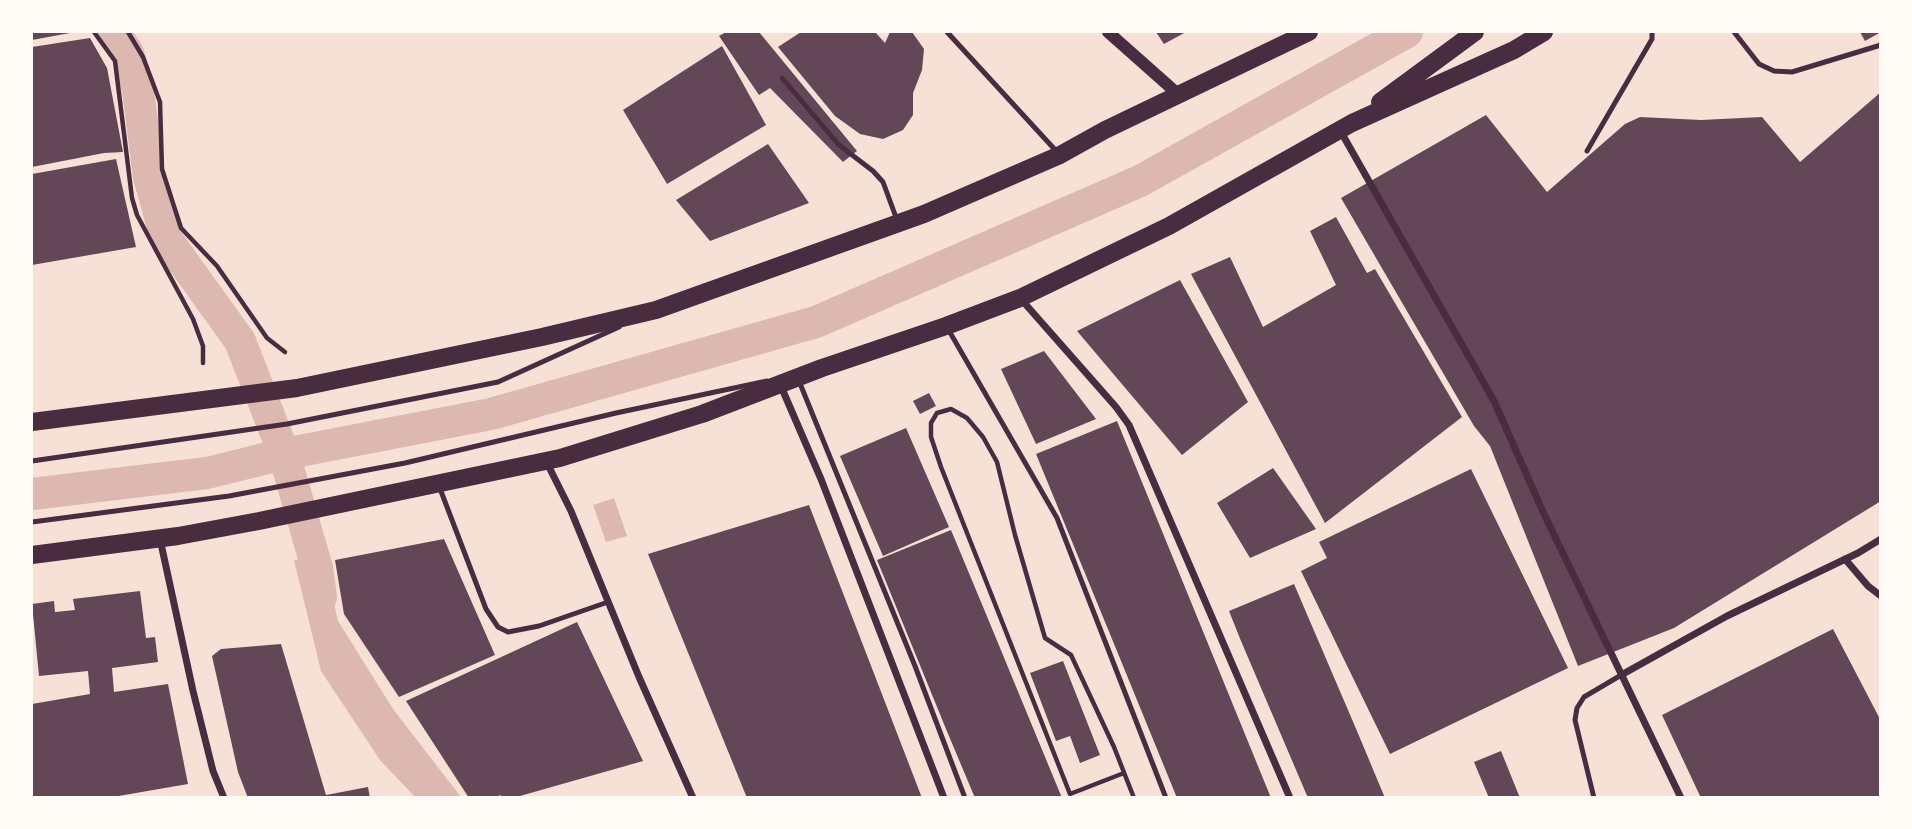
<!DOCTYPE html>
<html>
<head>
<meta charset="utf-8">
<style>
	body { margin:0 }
	#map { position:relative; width:1912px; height:829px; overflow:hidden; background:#f7e1d7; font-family:Montserrat,sans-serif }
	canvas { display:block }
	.frame { position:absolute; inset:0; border:33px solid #fffaf5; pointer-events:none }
</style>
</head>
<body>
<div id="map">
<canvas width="1912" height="829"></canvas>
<div class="frame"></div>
</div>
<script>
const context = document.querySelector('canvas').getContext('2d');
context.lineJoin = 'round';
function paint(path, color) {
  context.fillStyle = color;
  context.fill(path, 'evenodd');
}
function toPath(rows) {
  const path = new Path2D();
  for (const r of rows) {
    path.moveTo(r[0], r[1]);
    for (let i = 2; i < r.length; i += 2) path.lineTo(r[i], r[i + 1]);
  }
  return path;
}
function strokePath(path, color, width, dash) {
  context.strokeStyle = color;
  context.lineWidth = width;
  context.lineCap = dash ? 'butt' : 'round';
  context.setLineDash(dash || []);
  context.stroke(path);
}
const water = toPath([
	[614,498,627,536,606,542,593,505],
	[323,556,338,621,393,709,461,797,415,797,380,760,321,671,294,560]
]);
const canal = toPath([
	[114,32,128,53,138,90,149,177,166,238,240,341,284,454,317,568,321,597],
	[32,494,207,473,284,454,491,414,816,322,1140,181,1407,32]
]);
const building = toPath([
	[32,32,70,32,70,33,32,40],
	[726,32,759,32,857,151,843,162,770,88,759,95,719,36],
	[801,32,875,32,885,43,890,32,912,32,924,49,922,70,913,93,913,115,903,130,883,139,860,134,835,116,778,47],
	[1156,32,1186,32,1164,44],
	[1860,32,1881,32,1865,41],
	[90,38,107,68,123,152,104,153,32,167,32,47],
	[722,46,766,125,667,184,623,110],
	[1881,92,1881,501,1674,628,1578,666,1490,446,1474,426,1341,198,1486,115,1547,192,1625,124,1640,117,1701,120,1762,117,1800,162],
	[768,144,809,203,710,241,676,200],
	[116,159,136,247,32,265,32,174],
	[1336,217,1367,273,1375,269,1462,417,1325,523,1191,274,1230,257,1263,327,1336,285,1310,231],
	[1180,280,1248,402,1182,455,1077,331],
	[1044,351,1096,419,1036,444,1001,369],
	[929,393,936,406,920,414,913,401],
	[1117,421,1200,624,1271,798,1177,798,1119,656,1036,454],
	[906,428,949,527,883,556,840,456],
	[1273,468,1316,529,1250,558,1217,503],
	[1471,469,1568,668,1390,754,1301,571,1327,558,1319,542],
	[809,505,922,798,747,798,648,554],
	[951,530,986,614,1062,798,975,798,946,729,877,560],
	[444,539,495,655,399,697,344,614,335,560],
	[1294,584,1357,731,1385,798,1308,798,1241,641,1229,611],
	[140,591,146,638,155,637,158,662,112,668,114,692,168,684,188,784,107,798,32,798,32,704,90,694,88,671,39,676,32,604,54,601,55,612,75,610,73,599],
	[577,622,643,761,513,798,502,798,500,795,495,798,469,798,406,701],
	[1833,629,1881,721,1881,798,1701,798,1662,715],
	[281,644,326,795,368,787,370,798,248,798,238,772,212,656,221,649],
	[1063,661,1100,755,1080,763,1070,736,1056,741,1030,673],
	[1501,751,1520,798,1489,798,1474,762]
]);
const path = toPath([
	[94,32,115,61,132,198,137,215,193,319,203,346,203,363],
	[128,32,143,57,160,102,162,169,181,228,217,266,267,338,285,352],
	[1124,773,1070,794,941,467,931,437,931,423,937,413,951,409,967,418,983,437,997,462,1015,535,1045,638,1071,655,1114,747,1134,798]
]);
const service = toPath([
	[947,32,1058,153],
	[1734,32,1759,64,1774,71,1792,72,1881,45],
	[782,78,839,145,873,171,883,182,897,220],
	[1587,151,1652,39,1652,32],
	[948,329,1057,518,1166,798],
	[799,381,915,666,965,798],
	[32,461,287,424,498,382,619,327],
	[439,486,486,609,498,627,508,632,539,626,608,602],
	[32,522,229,496,405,463,616,413,767,381],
	[1594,798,1575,720,1577,708,1584,697,1623,674]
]);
const minor = toPath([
	[1341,132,1494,401,1544,514,1681,798],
	[1020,298,1116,407,1129,425,1290,798],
	[780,384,821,479,944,798],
	[546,461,571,511,639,677,693,798],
	[160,539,193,691,213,771,224,798],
	[1845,559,1868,586,1881,596],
	[1623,674,1727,616,1858,553,1881,539]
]);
const tertiary = toPath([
	[1108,32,1179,95]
]);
const primary = toPath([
	[1380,102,1475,32],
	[32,422,297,388,542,337,656,310,924,214,1060,155,1105,130,1309,32],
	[32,555,178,536,259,521,560,458,702,414,822,368,946,326,1020,298,1169,226,1352,123,1514,50,1544,32]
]);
paint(water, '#dcb8b0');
strokePath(canal, '#dcb8b0', 32);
paint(building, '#644757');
strokePath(path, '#4a2c40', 4.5);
strokePath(service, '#4a2c40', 5);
strokePath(minor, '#4a2c40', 7);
strokePath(tertiary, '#4a2c40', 12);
strokePath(primary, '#4a2c40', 18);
</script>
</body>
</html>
